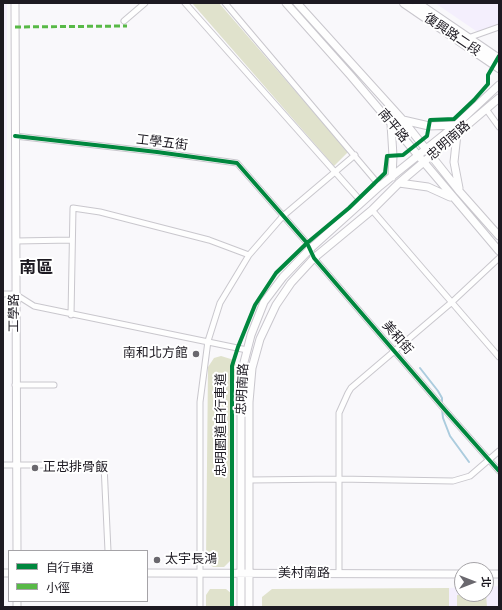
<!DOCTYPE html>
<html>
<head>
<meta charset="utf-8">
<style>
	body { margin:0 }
	#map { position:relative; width:502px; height:610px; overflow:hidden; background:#f9f8fb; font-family:"Varela Round","Noto Sans TC",sans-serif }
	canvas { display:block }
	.frame { position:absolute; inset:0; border:4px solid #1d1a22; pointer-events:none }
	.legend { position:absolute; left:8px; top:550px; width:140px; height:52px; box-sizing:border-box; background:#fff; border:1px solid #a5a3a7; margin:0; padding:5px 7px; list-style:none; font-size:12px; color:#1d1a22 }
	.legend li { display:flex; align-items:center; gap:8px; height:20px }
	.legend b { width:20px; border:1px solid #a5a3a7 }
	.north { position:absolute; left:454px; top:562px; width:40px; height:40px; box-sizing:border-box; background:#fff; border:1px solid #a5a3a7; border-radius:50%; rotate:90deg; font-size:11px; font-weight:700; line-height:16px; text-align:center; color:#1d1a22 }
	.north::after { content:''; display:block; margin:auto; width:14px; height:18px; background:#6a686e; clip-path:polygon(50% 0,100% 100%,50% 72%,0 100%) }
</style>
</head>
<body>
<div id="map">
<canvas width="502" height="610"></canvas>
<div class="frame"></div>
<ul class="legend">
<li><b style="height:5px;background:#00873e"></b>自行車道</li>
<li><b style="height:5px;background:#58b947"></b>小徑</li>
</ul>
<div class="north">北</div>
</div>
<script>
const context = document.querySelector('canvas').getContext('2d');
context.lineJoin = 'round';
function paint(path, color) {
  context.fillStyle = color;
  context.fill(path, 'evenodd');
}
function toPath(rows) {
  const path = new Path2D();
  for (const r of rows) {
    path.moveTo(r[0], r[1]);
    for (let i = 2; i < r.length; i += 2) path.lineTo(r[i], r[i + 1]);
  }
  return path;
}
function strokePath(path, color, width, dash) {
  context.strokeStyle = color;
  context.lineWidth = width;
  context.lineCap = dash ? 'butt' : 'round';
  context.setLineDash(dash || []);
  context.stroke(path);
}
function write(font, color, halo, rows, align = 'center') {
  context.font = font + ' "Varela Round","Noto Sans TC",sans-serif';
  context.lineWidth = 4;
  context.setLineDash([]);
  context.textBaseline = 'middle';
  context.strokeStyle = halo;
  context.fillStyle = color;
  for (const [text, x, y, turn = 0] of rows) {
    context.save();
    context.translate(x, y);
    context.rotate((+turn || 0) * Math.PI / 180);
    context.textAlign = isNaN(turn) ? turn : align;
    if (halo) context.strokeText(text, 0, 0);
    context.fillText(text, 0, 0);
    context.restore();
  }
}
const built = toPath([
	[3,3,7,3,7,138,4,281],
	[435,3,499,3,499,24,479,33],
	[499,586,499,607,449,607,449,588,462,587,462,594,486,594,486,587]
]);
const green = toPath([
	[192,3,219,3,348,152,334,166],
	[221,356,234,360,236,366,232,401,233,558,224,567,213,567,206,560,208,367,214,358],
	[449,588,449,607,262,607,262,597,272,589],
	[210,589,226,589,232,594,232,607,206,607,206,595],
	[486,594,487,607,457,607,457,595]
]);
const stream = toPath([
	[420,368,438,391,442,398,442,404],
	[442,409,443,418,450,436,469,462]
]);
const street = toPath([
	[185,3,359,199,360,204],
	[225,3,380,186],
	[124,21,145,3],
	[468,38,499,27],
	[486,109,499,127],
	[15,136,157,152,237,163,307,243,314,258,445,410,499,471],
	[372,210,499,357],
	[16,241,72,240],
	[3,294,15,294,34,306,247,350],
	[71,315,73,208,100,212,209,240,249,255],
	[15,385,54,385],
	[3,465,104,465,108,551],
	[250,480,338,479,453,481,470,476,499,451],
	[339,574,339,413,348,393,351,388,452,302,499,258],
	[200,607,200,402,208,341,220,303,249,255,283,216,355,155]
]);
const secondary = toPath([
	[15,3,17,551],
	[286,3,351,76,499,251],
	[297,3,402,119,460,192,499,236],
	[403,120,429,126,456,125],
	[391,124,393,156,392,177],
	[457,134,454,162,459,188],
	[399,183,428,187,450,197],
	[3,573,9,573],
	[147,573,462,574],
	[486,574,499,574],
	[17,601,17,607],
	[241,607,241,374,251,335,264,302,283,277,310,249,380,186,456,125,499,85],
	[249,607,249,402,252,368,260,339,276,305,291,283,314,258,372,210,399,183,499,98]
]);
const primary = toPath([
	[404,3,499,68],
	[417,3,499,59]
]);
const quiet = toPath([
	[15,27,127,26]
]);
const cycleway = toPath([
	[15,136,157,152,237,163,307,243,314,258,445,410,499,471],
	[232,607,232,366,238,347,255,305,276,273,307,243,349,208,385,173,387,156,403,155,427,136,430,120,454,119,474,100,488,84,488,75,499,56]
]);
const markers = [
	[196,354,4,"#6a686e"],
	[35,468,4,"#6a686e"],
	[157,560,4,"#6a686e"]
];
const streetNames = [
	["復興路二段",452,35,34],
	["南平路",393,126,50],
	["忠明南路",449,141,-41],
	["工學五街",162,143,7],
	["工學路",15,313,-90],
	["美和街",397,338,49],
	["忠明南路",243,389,-87],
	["忠明園道自行車道",222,425,-90],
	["美村南路",304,574]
];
const poiNames = [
	["南和北方館",188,354,"right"],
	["正忠排骨飯",43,468],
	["太宇長鴻",165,560]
];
const districtNames = [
	["南區",36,269]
];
paint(built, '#f4effd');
paint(green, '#e0e2cc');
strokePath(stream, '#acccde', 2);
strokePath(street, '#c9c7cd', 7);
strokePath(secondary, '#c9c7cd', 9);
strokePath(primary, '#c9c7cd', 10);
strokePath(street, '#fefefe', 5);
strokePath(secondary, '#fefefe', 7);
strokePath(primary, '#fefefe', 8);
strokePath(quiet, '#58b947', 3, [6, 3]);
strokePath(cycleway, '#00873e', 4);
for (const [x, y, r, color] of markers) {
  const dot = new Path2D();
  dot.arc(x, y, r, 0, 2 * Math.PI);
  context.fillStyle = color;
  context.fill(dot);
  strokePath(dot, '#fff', 1.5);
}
write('13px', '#1d1a22', '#fff', streetNames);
write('13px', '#1d1a22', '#fff', poiNames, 'left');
write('bold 17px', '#1d1a22', '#fff', districtNames);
</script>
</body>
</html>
